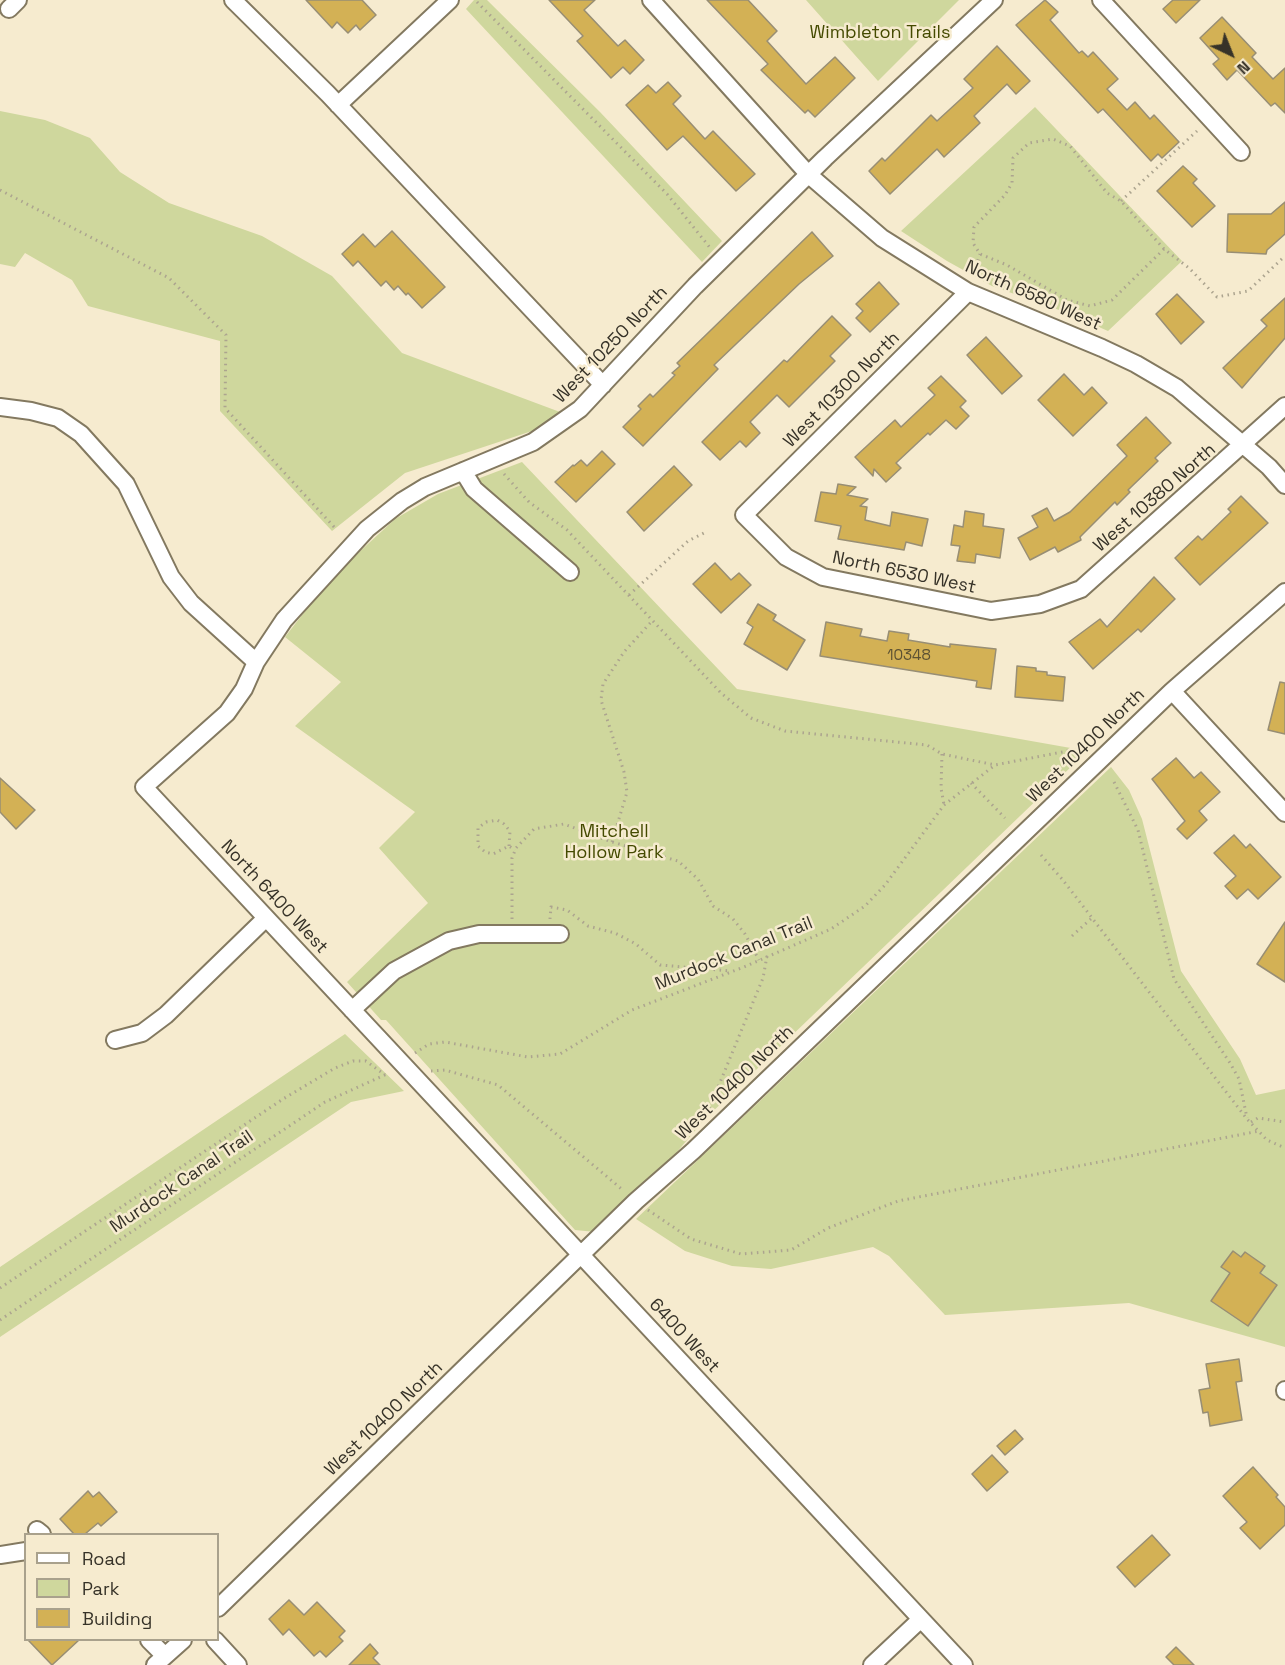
<!DOCTYPE html>
<html>
<head>
<meta charset="utf-8">
<style>
	body { margin:0 }
	#map { position:relative; width:1285px; height:1665px; overflow:hidden; background:#f6ebcf; font-family:"Space Grotesk",sans-serif }
	canvas { display:block }
	.legend { position:absolute; left:24px; top:1533px; width:195px; height:108px; box-sizing:border-box; background:#f6ebcf; border:2px solid #a9a18c; margin:0; padding:8px 10px; list-style:none; font-size:18px; color:#363228 }
	.legend li { display:flex; align-items:center; gap:12px; height:30px }
	.legend b { width:30px; border:2px solid #a9a18c }
	.north { position:absolute; left:1201px; top:24px; width:60px; height:60px; -webkit-text-stroke:4px #f6ebcf; paint-order:stroke; rotate:137deg; font-size:16px; font-weight:700; line-height:24px; text-align:center; color:#363228 }
	.north::after { content:''; display:block; margin:auto; width:21px; height:27px; background:#363228; clip-path:polygon(50% 0,100% 100%,50% 72%,0 100%) }
</style>
</head>
<body>
<div id="map">
<canvas width="1285" height="1665"></canvas>
<ul class="legend">
<li><b style="height:8px;background:#fff"></b>Road</li>
<li><b style="height:16px;background:#cfd79d"></b>Park</li>
<li><b style="height:16px;background:#d3b155"></b>Building</li>
</ul>
<div class="north">N</div>
</div>
<script>
const context = document.querySelector('canvas').getContext('2d');
context.lineJoin = 'round';
function paint(path, color) {
  context.fillStyle = color;
  context.fill(path, 'evenodd');
}
function toPath(rows) {
  const path = new Path2D();
  for (const r of rows) {
    path.moveTo(r[0], r[1]);
    for (let i = 2; i < r.length; i += 2) path.lineTo(r[i], r[i + 1]);
  }
  return path;
}
function strokePath(path, color, width, dash) {
  context.strokeStyle = color;
  context.lineWidth = width;
  context.lineCap = dash ? 'butt' : 'round';
  context.setLineDash(dash || []);
  context.stroke(path);
}
function write(font, color, halo, rows, align = 'center') {
  context.font = font + ' "Space Grotesk",sans-serif';
  context.lineWidth = 5;
  context.setLineDash([]);
  context.textBaseline = 'middle';
  context.strokeStyle = halo;
  context.fillStyle = color;
  for (const [text, x, y, turn = 0] of rows) {
    context.save();
    context.translate(x, y);
    context.rotate((+turn || 0) * Math.PI / 180);
    context.textAlign = isNaN(turn) ? turn : align;
    if (halo) context.strokeText(text, 0, 0);
    context.fillText(text, 0, 0);
    context.restore();
  }
}
const green = toPath([
	[474,0,487,0,600,112,722,241,702,262,466,9],
	[806,0,959,0,878,81],
	[1035,107,1182,261,1108,331,1062,311,992,286,947,261,901,231],
	[0,111,45,120,90,138,120,172,169,203,262,236,332,276,402,353,560,412,538,429,405,473,332,531,220,411,220,341,88,306,72,280,25,253,15,267,0,264],
	[522,462,737,689,1082,750,1073,765,705,1119,665,1166,596,1232,575,1230,386,1020,381,1020,347,982,428,903,379,848,415,812,295,726,341,682,285,637,330,579,395,519,438,494],
	[1111,767,1129,790,1142,819,1181,971,1240,1059,1256,1095,1285,1089,1285,1347,1129,1303,945,1315,889,1256,873,1247,771,1269,732,1266,685,1251,636,1219],
	[345,1034,404,1091,351,1102,0,1337,0,1267]
]);
const building = toPath([
	[306,0,362,0,376,15,360,30,356,25,348,33,337,22,332,28,306,0],
	[549,0,595,0,584,10,618,46,625,40,644,60,630,74,623,67,611,78,577,41,583,36,549,0],
	[707,0,748,0,777,31,767,41,806,84,835,57,855,78,815,117,808,110,805,113,761,70,768,64,707,0],
	[1045,0,1058,12,1050,20,1079,53,1082,51,1088,57,1093,52,1118,79,1107,89,1127,110,1135,102,1150,119,1154,115,1179,142,1162,158,1158,154,1151,161,1103,109,1098,113,1016,25,1045,0],
	[1173,0,1200,0,1176,23,1163,9,1173,0],
	[1222,17,1256,53,1252,57,1273,79,1285,68,1285,113,1275,103,1271,106,1237,70,1227,80,1213,64,1219,59,1200,38,1222,17],
	[997,46,1030,81,1016,94,1007,84,974,116,980,123,944,157,937,149,890,194,869,171,882,158,885,161,931,115,937,121,973,88,964,79,997,46],
	[668,82,681,96,673,104,705,139,713,131,755,174,736,191,683,136,667,150,626,105,648,85,656,93,668,82],
	[1183,166,1197,179,1193,183,1215,206,1192,227,1157,191,1183,166],
	[1285,202,1285,234,1267,250,1266,254,1227,252,1228,214,1271,214,1285,202],
	[392,231,445,287,422,308,408,293,406,295,398,286,394,290,386,281,381,286,358,261,353,266,342,254,363,234,375,247,392,231],
	[812,232,833,256,799,284,714,365,718,369,643,446,623,427,641,409,638,406,650,394,653,397,675,375,672,373,680,366,677,363,812,232],
	[879,282,899,304,870,332,856,318,863,311,856,304,879,282],
	[1177,294,1204,322,1181,344,1156,314,1177,294],
	[1285,298,1285,338,1242,388,1223,368,1267,326,1261,320,1285,298],
	[832,316,851,335,830,356,835,361,789,407,777,395,750,422,760,433,746,447,740,441,720,460,702,442,784,360,787,362,832,316],
	[986,337,1022,376,1002,394,967,355,986,337],
	[1064,374,1084,395,1092,387,1107,403,1073,436,1038,400,1064,374],
	[941,376,966,401,960,407,969,416,956,429,946,420,930,435,928,433,896,463,901,468,886,482,874,469,873,476,855,457,895,420,901,427,935,395,928,388,941,376],
	[1146,417,1171,443,1155,458,1158,461,1128,490,1130,492,1117,505,1115,502,1080,537,1081,540,1058,552,1055,547,1030,560,1018,538,1038,527,1032,516,1047,508,1054,521,1070,512,1127,456,1117,445,1146,417],
	[602,451,615,464,576,502,555,482,573,465,574,466,581,460,587,466,602,451],
	[674,466,692,485,644,531,627,512,674,466],
	[838,484,856,487,847,495,868,499,860,506,867,507,865,520,890,526,892,512,928,519,922,546,906,542,904,550,838,539,841,526,815,521,821,492,836,494,838,484],
	[1241,496,1268,523,1200,585,1175,558,1198,536,1202,540,1231,512,1228,509,1241,496],
	[965,511,984,514,983,526,1004,529,1000,558,976,554,975,563,957,561,960,546,951,545,954,525,963,527,965,511],
	[715,563,731,580,739,573,751,585,721,613,693,584,715,563],
	[1154,577,1175,599,1141,632,1138,629,1093,669,1069,642,1100,619,1107,627,1154,577],
	[758,604,776,615,773,620,805,640,787,670,744,644,753,627,747,623,758,604],
	[826,622,862,629,860,636,887,641,889,631,909,634,908,640,950,647,950,644,996,649,991,689,976,687,977,681,820,656,826,622],
	[1017,666,1036,668,1036,671,1047,672,1047,675,1065,677,1063,701,1015,697,1017,666],
	[1280,682,1285,683,1285,734,1268,730,1280,682],
	[1176,758,1194,778,1201,772,1220,792,1199,811,1207,820,1187,839,1177,829,1185,821,1152,779,1176,758],
	[0,778,35,810,16,829,0,812,0,778],
	[1234,835,1246,848,1250,844,1281,877,1258,899,1248,889,1237,899,1225,886,1236,876,1214,853,1234,835],
	[1285,922,1285,982,1257,964,1285,922],
	[1233,1251,1241,1257,1245,1252,1265,1266,1260,1273,1277,1285,1248,1326,1211,1301,1230,1273,1221,1267,1233,1251],
	[1239,1359,1242,1381,1236,1382,1242,1420,1210,1426,1208,1412,1203,1413,1199,1390,1210,1388,1206,1364,1239,1359],
	[1015,1430,1023,1439,1005,1455,997,1446,1015,1430],
	[992,1455,1008,1472,987,1491,972,1474,992,1455],
	[1253,1467,1278,1495,1276,1497,1285,1507,1285,1525,1260,1549,1240,1528,1247,1522,1223,1496,1253,1467],
	[88,1491,93,1497,99,1492,117,1512,101,1526,98,1523,85,1534,74,1534,60,1519,88,1491],
	[1152,1535,1170,1555,1135,1587,1117,1567,1152,1535],
	[289,1600,304,1615,317,1602,345,1631,339,1637,343,1641,326,1657,320,1651,314,1656,289,1629,283,1635,269,1619,289,1600],
	[28,1640,79,1640,52,1665,28,1640],
	[370,1644,378,1653,373,1658,380,1665,349,1665,370,1644],
	[1176,1647,1194,1665,1174,1665,1166,1657,1176,1647]
]);
const path = toPath([
	[477,2,667,194,711,249],
	[0,190,169,278,226,335,225,408,336,529],
	[1121,201,1197,131],
	[1164,249,1112,300,1090,306,1067,300,1007,265,980,254,973,243,974,227,1005,195,1012,183,1013,158,1029,143,1053,139,1070,146,1107,193,1121,201,1164,249,1189,268,1217,297,1248,291,1285,256],
	[974,272,980,254],
	[504,474,529,502,567,530,721,693,751,718,785,731,927,745,942,754,995,765,1088,747],
	[629,595,688,541,706,532],
	[942,754,941,788,944,805],
	[1114,782,1138,830,1174,979,1230,1063,1239,1079,1247,1118],
	[971,783,1005,818],
	[612,842,627,792,624,772,601,700,603,684,624,652,652,621],
	[509,846,510,831,504,824,497,820,486,822,478,828,478,846,485,852,493,854,509,846,515,850],
	[1041,855,1062,879,1247,1119,1267,1140,1285,1148],
	[512,919,512,858,516,848,534,829,564,824,609,841,678,861,698,879,713,906,733,919,745,934,759,960],
	[550,919,551,907,567,910,588,926,615,933,636,944,660,965,731,971],
	[1072,936,1092,918],
	[415,1053,429,1044,445,1042,528,1057,560,1054,632,1010,744,967,831,929,865,906,885,885,944,805,995,765],
	[431,1071,445,1070,498,1085,624,1191],
	[707,1114,763,978,767,956],
	[1251,1122,1258,1118,1285,1122],
	[648,1210,691,1239,741,1254,791,1250,828,1228,898,1201,1259,1131],
	[0,1288,283,1099,335,1068,353,1061,366,1061,385,1075],
	[0,1320,325,1102,389,1073]
]);
const minor = toPath([
	[233,0,328,94,603,385],
	[651,0,809,175,882,238,968,292,1102,348,1136,364,1177,388,1269,467,1285,485],
	[1101,0,1241,152],
	[9,9,18,0],
	[338,105,450,0],
	[968,292,744,515,786,557,823,577,991,611,1040,604,1081,589,1285,406],
	[0,407,31,411,58,418,81,434,126,484,171,577,191,603,256,662],
	[463,471,474,489,570,572],
	[1172,691,1285,813],
	[352,1010,394,971,449,941,479,934,560,934],
	[115,1040,142,1033,166,1015,266,918],
	[1285,1390,1285,1391],
	[37,1530,42,1534],
	[0,1555,26,1551],
	[218,1608,636,1201,693,1151,1172,691,1285,592],
	[149,1640,165,1656],
	[215,1640,238,1665],
	[155,1665,183,1640],
	[872,1665,921,1619],
	[964,1665,144,787,227,713,244,689,256,662,284,620,367,529,402,501,425,487,533,442,580,409,695,286,825,158,994,0]
]);
const numberNames = [
	["10348",909,656]
];
const parkNames = [
	["Wimbleton Trails",880,33],
	["Mitchell",614,832],
	["Hollow Park",614,853]
];
const streetNames = [
	["North 6580 West",1033,296,24],
	["West 10250 North",611,345,-46],
	["West 10300 North",842,390,-45],
	["West 10380 North",1155,498,-41],
	["North 6530 West",904,573,12],
	["West 10400 North",1086,746,-44],
	["North 6400 West",274,897,47],
	["Murdock Canal Trail",734,954,-22],
	["West 10400 North",735,1083,-44],
	["Murdock Canal Trail",182,1182,-34],
	["6400 West",684,1336,47],
	["West 10400 North",384,1419,-44]
];
paint(green, '#cfd79d');
paint(building, '#d3b155');
strokePath(building, '#988e74', 1.5);
strokePath(minor, '#837960', 20);
strokePath(path, '#aca48f', 3, [1.5, 4.5]);
strokePath(minor, '#fff', 16);
write('15px', '#5d5233', null, numberNames);
write('18px', '#444a00', '#f6ebcf', parkNames);
write('18px', '#363228', '#f6ebcf', streetNames);
</script>
</body>
</html>
